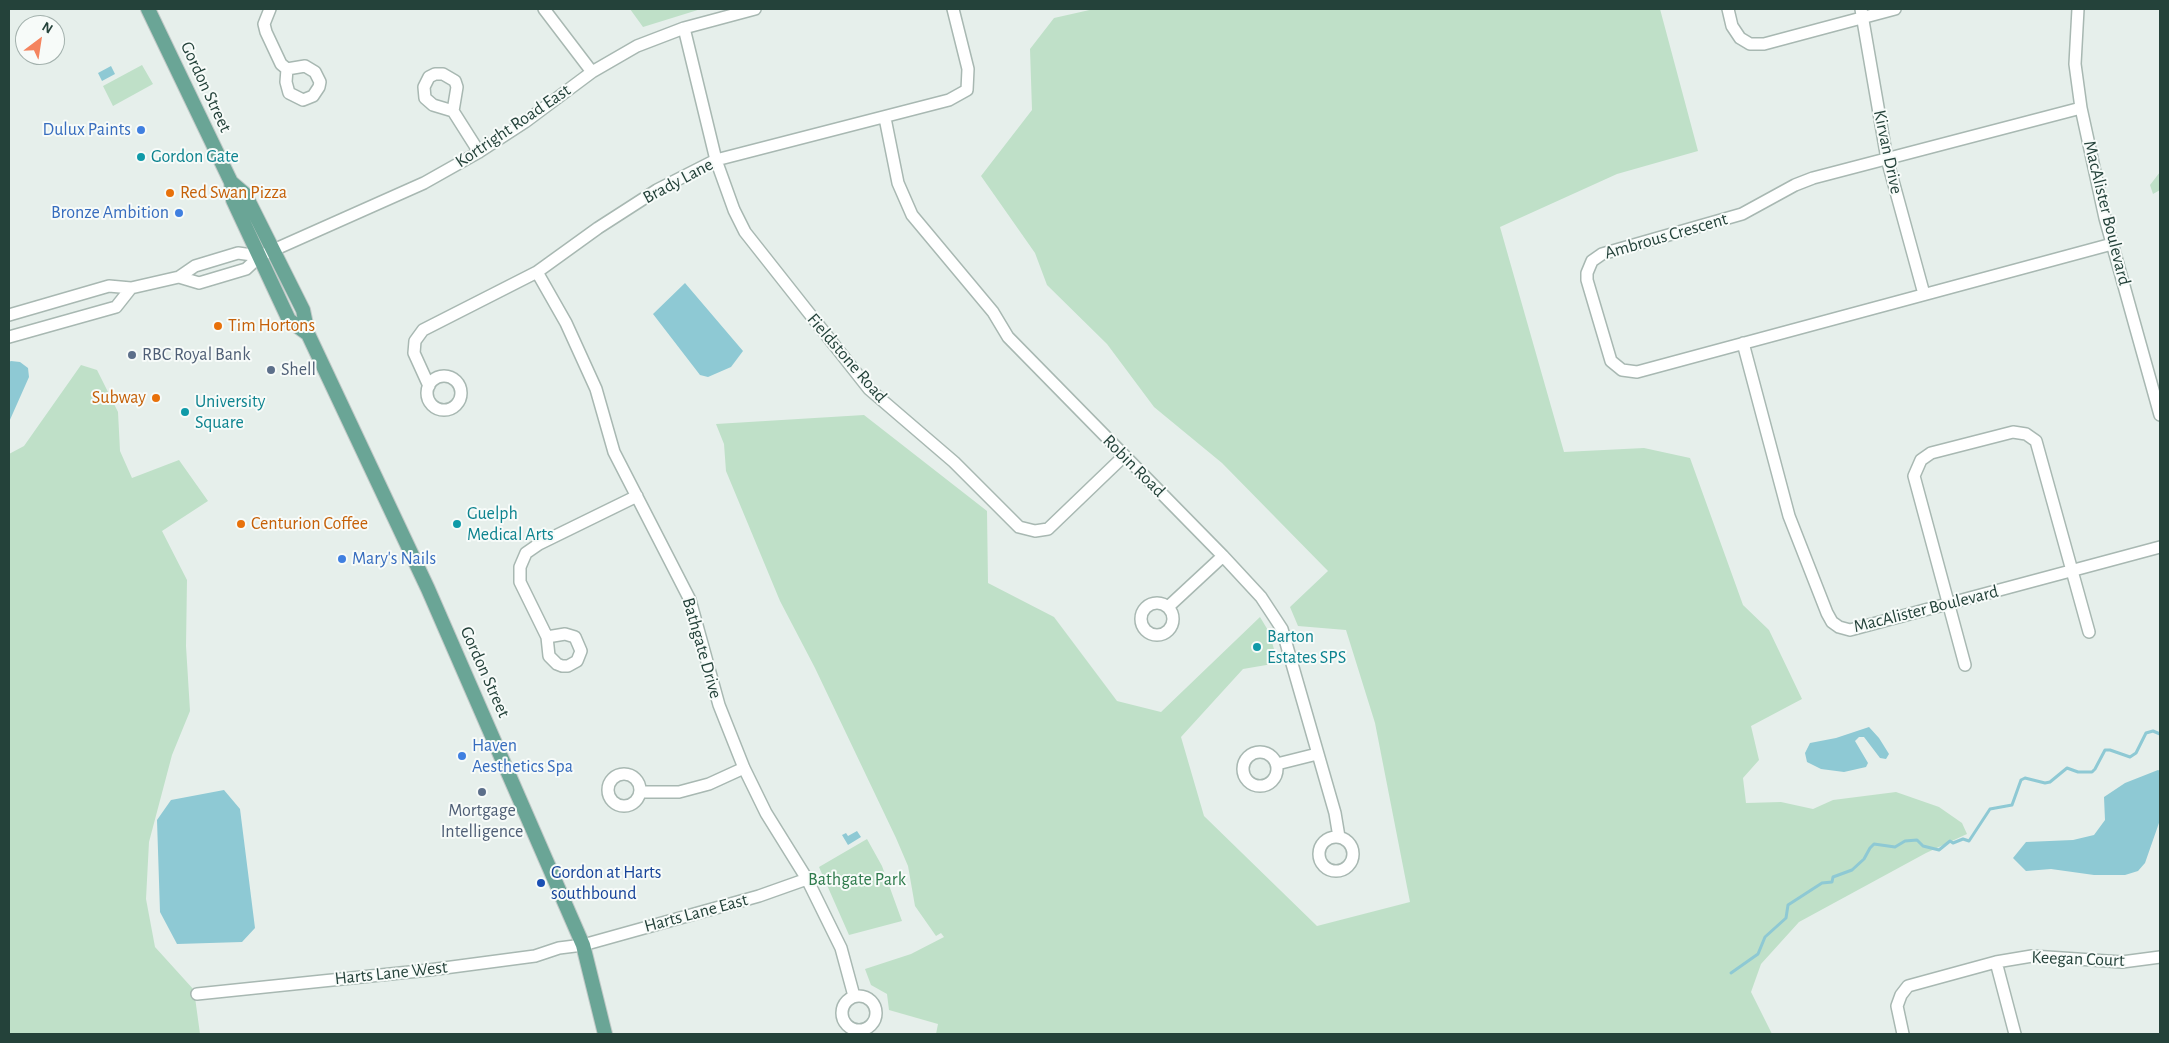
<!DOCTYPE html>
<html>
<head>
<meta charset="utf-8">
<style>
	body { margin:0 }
	#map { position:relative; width:2169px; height:1043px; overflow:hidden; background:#e6efeb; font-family:"Alegreya Sans",sans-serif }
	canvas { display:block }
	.frame { position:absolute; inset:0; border:10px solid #24423a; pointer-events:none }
	.north { position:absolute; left:15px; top:15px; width:50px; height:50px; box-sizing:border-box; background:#f7fbf9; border:1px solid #a3b1ad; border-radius:50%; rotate:31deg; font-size:14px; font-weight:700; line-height:20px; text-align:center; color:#24423a }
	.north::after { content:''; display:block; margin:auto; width:18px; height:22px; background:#f4845f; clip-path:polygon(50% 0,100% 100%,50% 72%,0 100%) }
</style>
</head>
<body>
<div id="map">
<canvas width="2169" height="1043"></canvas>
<div class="frame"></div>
<div class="north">N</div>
</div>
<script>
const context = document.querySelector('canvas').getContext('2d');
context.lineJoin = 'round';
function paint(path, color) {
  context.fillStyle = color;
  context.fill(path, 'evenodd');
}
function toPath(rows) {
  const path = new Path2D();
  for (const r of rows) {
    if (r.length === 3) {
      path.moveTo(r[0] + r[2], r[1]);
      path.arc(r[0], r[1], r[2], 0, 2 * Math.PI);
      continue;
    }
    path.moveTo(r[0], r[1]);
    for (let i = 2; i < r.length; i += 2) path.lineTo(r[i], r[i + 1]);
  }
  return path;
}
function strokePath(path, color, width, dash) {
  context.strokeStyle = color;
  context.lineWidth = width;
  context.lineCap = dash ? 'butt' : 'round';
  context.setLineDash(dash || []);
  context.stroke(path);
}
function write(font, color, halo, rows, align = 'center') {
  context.font = font + ' "Alegreya Sans",sans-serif';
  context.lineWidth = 4;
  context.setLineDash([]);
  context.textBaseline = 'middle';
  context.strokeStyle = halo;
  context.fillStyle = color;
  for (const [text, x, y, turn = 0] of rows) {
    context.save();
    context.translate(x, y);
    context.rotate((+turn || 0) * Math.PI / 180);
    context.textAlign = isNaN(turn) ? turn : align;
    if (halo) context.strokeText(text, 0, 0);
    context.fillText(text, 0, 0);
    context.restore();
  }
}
const green = toPath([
	[630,9,701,9,643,27],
	[1094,9,1660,9,1698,151,1617,174,1500,227,1564,452,1644,448,1690,458,1743,605,1769,630,1802,699,1751,726,1759,760,1743,778,1746,803,1781,802,1813,809,1833,800,1896,792,1939,807,1962,823,1967,834,1926,853,1799,922,1761,964,1751,992,1772,1034,936,1034,938,1024,889,1010,887,994,871,985,865,969,911,954,944,937,941,933,936,936,915,906,908,866,896,838,815,668,780,601,726,471,724,444,716,424,864,415,987,511,988,583,1054,617,1117,701,1161,712,1260,617,1269,632,1278,663,1243,669,1181,737,1204,816,1317,926,1410,902,1375,723,1346,630,1298,626,1290,607,1328,571,1222,463,1154,407,1107,344,1047,285,1035,253,981,176,1032,110,1030,49,1054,18],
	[142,65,153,84,113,106,103,86],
	[2160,172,2160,190,2153,194,2150,185],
	[81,365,97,370,118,412,120,451,132,478,179,460,208,501,162,531,187,580,186,646,190,711,172,755,149,842,146,899,155,947,194,990,200,1034,9,1034,9,454,24,446],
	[867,839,882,866,902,921,849,935,819,867]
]);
const water = toPath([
	[111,66,115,74,102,81,98,73],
	[685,283,743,351,731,367,708,377,700,375,653,314],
	[11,361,20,362,28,368,29,377,9,422,9,362],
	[1869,727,1879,738,1889,754,1886,759,1880,758,1864,737,1859,737,1855,741,1868,763,1866,767,1844,772,1821,769,1807,762,1805,753,1810,743,1836,738],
	[2158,770,2160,771,2160,820,2145,863,2138,871,2125,875,2094,875,2051,869,2026,871,2013,858,2026,842,2073,840,2094,835,2105,820,2104,797,2125,783],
	[224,790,240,809,255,928,242,942,177,944,160,912,157,820,171,800],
	[857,831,861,837,848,845,842,835,846,833,848,836]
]);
const stream = toPath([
	[1731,973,1758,954,1765,937,1786,918,1788,905,1822,883,1832,882,1833,877,1852,870,1864,859,1870,848,1874,844,1895,847,1905,841,1917,840,1923,846,1939,850,1950,841,1953,843,1963,839,1969,841,1990,809,2012,805,2021,780,2025,778,2045,783,2050,782,2067,768,2078,772,2092,772,2095,769,2105,750,2110,750,2130,757,2136,753,2146,733,2153,731,2160,734]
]);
const minor = toPath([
	[270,9,264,24,266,32,281,64,287,69],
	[544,9,592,72],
	[1728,9,1732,26,1740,38,1750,44,1764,44,1895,9],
	[1861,9,1887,159,1924,294],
	[2078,9,2075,64,2081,108,2105,218,2160,415],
	[684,28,716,160,734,210,745,232,869,389,954,462,1019,527,1035,531,1048,529,1124,456],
	[305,66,315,72,320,82,319,87,313,96,303,100,289,93,286,82,287,69,305,66],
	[2081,108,1813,178,1795,185,1742,214,1602,254,1592,261,1587,273,1587,280,1611,361,1622,370,1637,372,2112,244],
	[453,111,433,105,425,98,424,87,429,77,435,74,443,74,455,81,457,87,453,111,479,152],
	[885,118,898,183,912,215,993,312,1008,337,1223,556,1261,597,1282,629,1335,813,1339,837],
	[537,272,566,323,596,389,614,452,690,600,719,705,744,768,766,813,807,879,841,948,854,996],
	[179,277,199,283,246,269,260,256,424,183,479,152,525,122,592,72,637,46,684,28,755,9],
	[9,315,109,286,131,288,179,277,195,266,238,253,260,256],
	[9,337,116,307,131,288],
	[1743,343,1789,516,1827,613,1832,622,1839,627,1850,630,2160,547],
	[444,393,17],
	[429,386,414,353,415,341,423,330,537,272,598,228,657,190,716,160,949,100,967,90,968,69,953,9],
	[1157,619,16],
	[1168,607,1223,556],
	[547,637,565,634,575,637,581,651,577,661,568,666,562,666,557,664,549,656,547,637,520,582,520,567,526,553,539,544,637,496],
	[1965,665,1914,476,1921,460,1931,453,2013,432,2026,434,2036,441,2089,632],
	[1260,769,17],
	[1277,764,1317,754],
	[624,790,16],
	[640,792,679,792,709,784,744,768],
	[1336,854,17],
	[1996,962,2015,1034],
	[197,994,429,970,535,956,559,948,583,945,759,896,807,879],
	[859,1013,17],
	[1903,1034,1897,1006,1901,995,1908,986,1996,962,2032,956,2122,962,2160,957]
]);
const major = toPath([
	[148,9,231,182,233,200,289,320,308,334],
	[231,182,245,194,303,310,308,334,428,589,583,945,605,1034]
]);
const markers = [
	[141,130,5,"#3f7fe0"],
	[141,157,5,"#0f9aa8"],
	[170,193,5,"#e8710a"],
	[179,213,5,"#3f7fe0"],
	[218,326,5,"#e8710a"],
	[132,355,5,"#5c6f8a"],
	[271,370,5,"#5c6f8a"],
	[156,398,5,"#e8710a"],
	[185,412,5,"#0f9aa8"],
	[241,524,5,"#e8710a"],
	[457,524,5,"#0f9aa8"],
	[342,559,5,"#3f7fe0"],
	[1257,647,5,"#0f9aa8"],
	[462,756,5,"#3f7fe0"],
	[482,792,5,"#5c6f8a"],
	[541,883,5,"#1a4fb4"]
];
const streetNames = [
	["Gordon Street",206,87,65],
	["Kortright Road East",513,126,-34],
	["Kirvan Drive",1888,152,78],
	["Brady Lane",678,181,-28],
	["MacAlister Boulevard",2107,213,76],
	["Ambrous Crescent",1666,236,-16],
	["Fieldstone Road",847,358,49],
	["Robin Road",1134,466,45],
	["MacAlister Boulevard",1926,609,-14],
	["Bathgate Drive",702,648,74],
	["Gordon Street",485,672,66],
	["Harts Lane East",696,913,-15],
	["Keegan Court",2078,959,2],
	["Harts Lane West",391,973,-6]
];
const shopNames = [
	["Dulux Paints",131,130],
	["Bronze Ambition",169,213],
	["Mary's Nails",352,559,"left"],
	["Haven",472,746,"left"],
	["Aesthetics Spa",472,767,"left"]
];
const cultureNames = [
	["Gordon Gate",151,157],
	["University",195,402],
	["Square",195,423],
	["Guelph",467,514],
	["Medical Arts",467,535],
	["Barton",1267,637],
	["Estates SPS",1267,658]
];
const foodNames = [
	["Red Swan Pizza",180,193],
	["Tim Hortons",228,326],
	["Subway",146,398,"right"],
	["Centurion Coffee",251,524]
];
const serviceNames = [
	["RBC Royal Bank",142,355],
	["Shell",281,370],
	["Mortgage",482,811,"center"],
	["Intelligence",482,832,"center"]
];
const transitNames = [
	["Gordon at Harts",551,873],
	["southbound",551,894]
];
const parkNames = [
	["Bathgate Park",857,880]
];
paint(green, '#bfe0c8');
paint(water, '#8ec9d4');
strokePath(stream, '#8ec9d4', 3);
strokePath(minor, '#a8b8b2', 14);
strokePath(major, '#c2cac8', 16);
strokePath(minor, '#fff', 11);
strokePath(major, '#6aa596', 14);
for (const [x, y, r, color] of markers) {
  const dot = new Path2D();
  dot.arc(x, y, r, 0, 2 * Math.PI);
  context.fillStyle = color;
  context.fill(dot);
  strokePath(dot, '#f7fbf9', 2);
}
write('18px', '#24423a', '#f7fbf9', streetNames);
write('18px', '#366cbe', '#f7fbf9', shopNames, 'right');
write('18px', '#0d838f', '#f7fbf9', cultureNames, 'left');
write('18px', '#c56008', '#f7fbf9', foodNames, 'left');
write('18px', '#4e5e75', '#f7fbf9', serviceNames, 'left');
write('18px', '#164399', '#f7fbf9', transitNames, 'left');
write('18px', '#2d7a4b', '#f7fbf9', parkNames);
</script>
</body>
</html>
